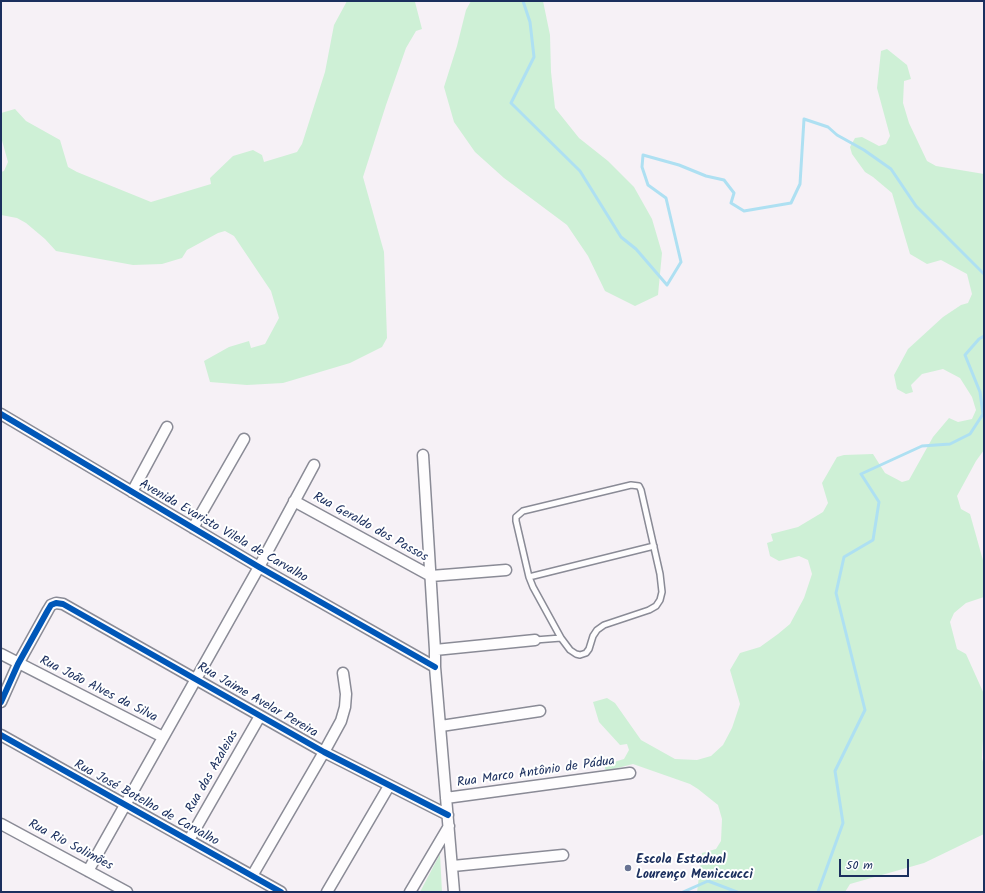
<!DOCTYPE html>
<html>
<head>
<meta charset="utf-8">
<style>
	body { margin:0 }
	#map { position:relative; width:985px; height:893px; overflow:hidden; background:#f6f1f6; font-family:Kalam,sans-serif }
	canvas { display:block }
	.frame { position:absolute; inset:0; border:2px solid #1b2f5e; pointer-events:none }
	.scale { position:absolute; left:839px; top:859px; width:70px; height:18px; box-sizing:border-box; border:2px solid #1b2f5e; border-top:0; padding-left:5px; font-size:12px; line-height:14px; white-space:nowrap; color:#1b2f5e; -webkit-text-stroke:3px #fff; paint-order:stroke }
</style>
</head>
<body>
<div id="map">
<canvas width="985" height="893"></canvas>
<div class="frame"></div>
<div class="scale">50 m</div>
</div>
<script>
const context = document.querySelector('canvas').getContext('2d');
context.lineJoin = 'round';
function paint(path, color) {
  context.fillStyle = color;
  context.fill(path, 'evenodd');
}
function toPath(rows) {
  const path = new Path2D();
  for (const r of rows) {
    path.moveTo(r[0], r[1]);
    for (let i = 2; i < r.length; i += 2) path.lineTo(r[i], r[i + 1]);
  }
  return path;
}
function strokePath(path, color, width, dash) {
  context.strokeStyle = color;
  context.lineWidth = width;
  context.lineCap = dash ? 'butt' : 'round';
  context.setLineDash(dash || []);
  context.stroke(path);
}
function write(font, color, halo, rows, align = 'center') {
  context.font = font + ' Kalam,sans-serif';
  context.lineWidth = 4;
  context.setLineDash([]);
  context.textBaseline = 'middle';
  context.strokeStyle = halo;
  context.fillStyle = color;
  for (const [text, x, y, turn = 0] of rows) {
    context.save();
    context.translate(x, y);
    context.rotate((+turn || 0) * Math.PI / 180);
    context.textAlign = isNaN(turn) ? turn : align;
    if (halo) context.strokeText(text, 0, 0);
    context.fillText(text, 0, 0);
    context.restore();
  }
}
const green = toPath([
	[347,1,413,1,415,2,422,29,416,31,406,48,386,105,363,177,384,252,387,338,382,347,350,363,283,383,247,385,210,382,204,361,229,347,249,341,251,348,265,344,279,318,271,291,234,236,225,231,218,233,187,250,182,258,162,264,133,265,56,251,45,239,26,223,17,218,1,215,1,172,4,171,8,162,1,137,1,113,15,109,26,121,60,140,68,167,77,172,151,202,211,184,210,178,233,156,253,150,262,155,264,162,297,152,302,144,325,72,334,25],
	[471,1,543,1,550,35,551,72,555,108,579,138,608,161,634,187,652,219,662,253,658,295,635,306,605,291,588,256,567,225,504,178,475,152,454,122,444,87,457,46,466,10],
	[887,49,907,65,911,79,904,81,903,103,909,123,927,161,936,166,984,174,984,450,976,461,957,496,961,509,970,514,984,564,984,597,966,603,954,613,950,622,957,649,966,654,984,694,984,721,982,758,984,766,984,834,924,863,850,884,845,892,697,892,702,853,716,849,721,841,722,819,718,805,698,789,690,784,633,764,606,771,604,765,624,759,629,750,627,744,620,745,599,722,593,702,607,698,615,703,641,740,675,759,697,760,711,756,723,745,732,728,740,704,730,670,740,653,760,647,778,634,790,624,804,598,812,574,808,560,799,556,779,561,770,556,767,543,773,541,771,534,798,527,823,512,828,503,822,483,837,457,844,455,873,454,885,473,902,482,909,480,933,437,949,418,958,422,972,419,976,410,972,397,960,378,943,369,922,374,911,385,913,392,906,394,897,389,894,375,908,349,943,317,961,305,968,303,972,294,967,274,941,260,927,264,910,254,892,193,873,177,865,172,852,154,850,147,855,138,862,137,879,146,886,144,890,136,877,88,881,51],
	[440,854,442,892,420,892]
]);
const stream = toPath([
	[523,1,530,22,534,57,511,103,580,171,621,237,636,249,667,285,681,262,666,198,648,185,642,167,643,155,679,165,706,176,724,180,734,193,731,203,744,211,791,203,800,184,804,119,828,127,837,135,864,150,891,169,916,206,984,274],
	[683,892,708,881,737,892],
	[818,892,843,823,835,771,865,710,836,593,844,557,873,540,879,502,861,474,922,446,950,444,970,434,983,414,980,392,965,355,979,339,984,336]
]);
const lane = toPath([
	[529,577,654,546],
	[535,640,561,638,570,650,576,654,580,655,586,653,589,649,593,636,597,630,604,625,649,610,656,606,660,600,662,592,660,574,641,490,639,486,631,485,523,511,516,517,516,521,529,577,533,587,561,638]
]);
const street = toPath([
	[1,414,259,567,435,667],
	[423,455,435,650,435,667,454,892],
	[132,492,167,427],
	[294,501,431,576,506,570],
	[193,528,244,439],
	[435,650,535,640],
	[1,654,163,737],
	[1,702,18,664,48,610,51,605,56,603,63,604,324,752,448,815],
	[441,726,540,711],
	[1,735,281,892],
	[446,798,630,773],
	[1,824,127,892],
	[189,840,260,716],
	[453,866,563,855],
	[88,871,259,567,314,465],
	[252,876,324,752,341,721,345,707,346,694,343,673],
	[327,892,389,786],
	[410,892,449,826]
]);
const cycleway = toPath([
	[1,414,259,567,435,667],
	[1,702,18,664,48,610,51,605,56,603,63,604,324,752,448,815],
	[1,735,281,892]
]);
const markers = [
	[628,868,4,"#687393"]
];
const streetNames = [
	["Rua Geraldo dos Passos",370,528,29],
	["Avenida Evaristo Vilela de Carvalho",223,532,30],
	["Rua João Alves da Silva",98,690,27],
	["Rua Jaime Avelar Pereira",257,701,30],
	["Rua das Azaleias",213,772,-60],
	["Rua Marco Antônio de Pádua",536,773,-8],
	["Rua José Botelho de Carvalho",146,804,29],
	["Rua Rio Solimões",70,846,28]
];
const poiNames = [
	["Escola Estadual",636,861],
	["Lourenço Meniccucci",636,876]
];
paint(green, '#cef0d6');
strokePath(stream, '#aee0f2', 3);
strokePath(lane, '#8a8b96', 8);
strokePath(street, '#8a8b96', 13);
strokePath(lane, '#fefdfe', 5);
strokePath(street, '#fefdfe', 10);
strokePath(cycleway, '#0057b8', 6);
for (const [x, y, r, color] of markers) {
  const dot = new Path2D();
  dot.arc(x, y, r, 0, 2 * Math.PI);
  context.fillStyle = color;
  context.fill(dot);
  strokePath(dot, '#fff', 1.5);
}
write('13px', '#1b2f5e', '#fff', streetNames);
write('bold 13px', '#1b2f5e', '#fff', poiNames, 'left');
</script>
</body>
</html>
